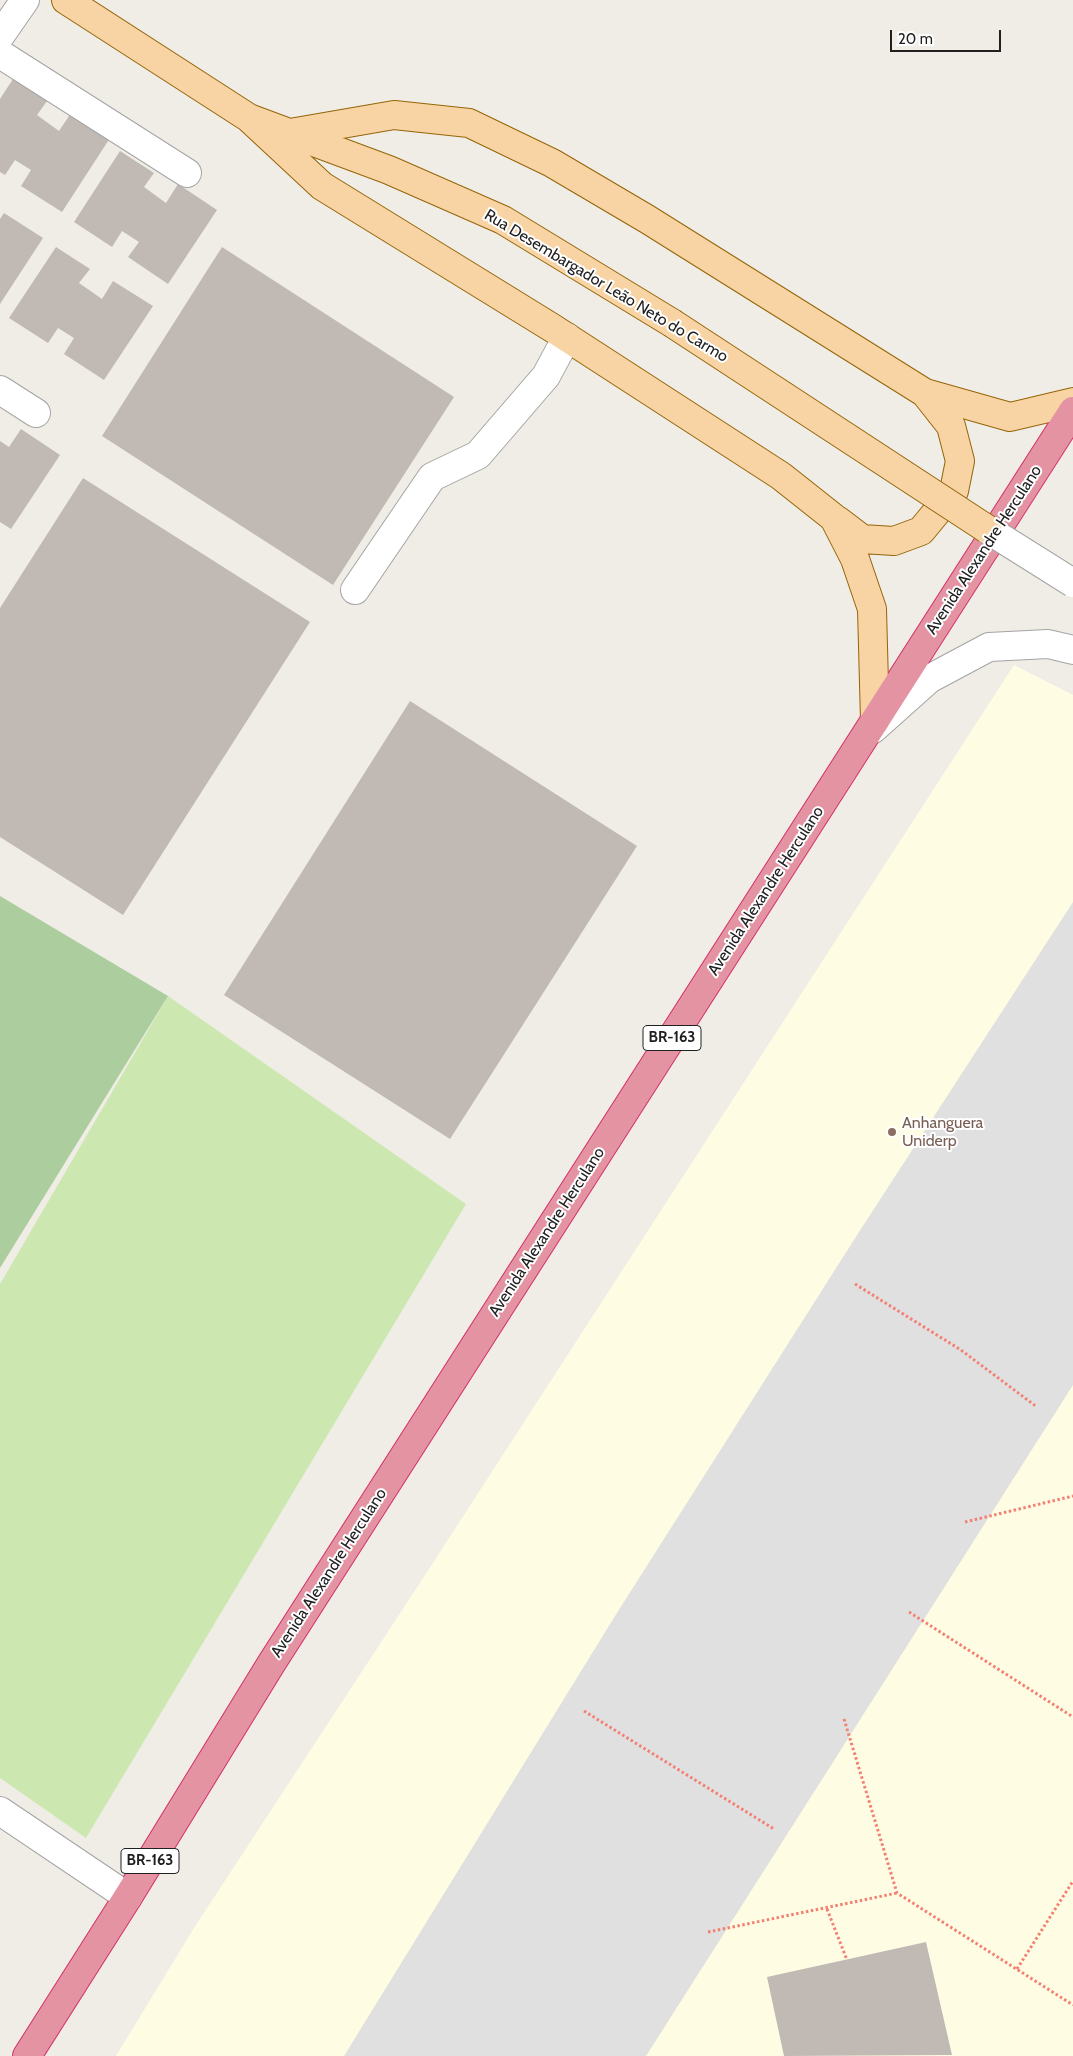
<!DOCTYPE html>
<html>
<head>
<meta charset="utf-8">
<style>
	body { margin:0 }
	#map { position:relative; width:1073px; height:2056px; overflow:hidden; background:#f0ede7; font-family:Cabin,sans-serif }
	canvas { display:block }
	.scale { position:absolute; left:890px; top:30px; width:111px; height:22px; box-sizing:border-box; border:2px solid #202020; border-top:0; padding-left:6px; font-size:15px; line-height:18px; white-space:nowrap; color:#202020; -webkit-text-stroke:4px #fff; paint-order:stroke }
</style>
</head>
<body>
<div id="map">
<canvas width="1073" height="2056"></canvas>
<div class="scale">20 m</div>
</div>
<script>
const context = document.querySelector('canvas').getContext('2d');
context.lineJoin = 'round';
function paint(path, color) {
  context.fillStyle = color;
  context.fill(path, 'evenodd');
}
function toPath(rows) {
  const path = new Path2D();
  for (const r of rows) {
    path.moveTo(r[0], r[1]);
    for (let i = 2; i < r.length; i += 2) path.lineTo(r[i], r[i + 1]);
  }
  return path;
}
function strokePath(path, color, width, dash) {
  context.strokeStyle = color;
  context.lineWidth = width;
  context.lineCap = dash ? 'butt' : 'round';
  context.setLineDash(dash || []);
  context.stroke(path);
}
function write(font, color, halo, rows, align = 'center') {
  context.font = font + ' Cabin,sans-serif';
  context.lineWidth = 4;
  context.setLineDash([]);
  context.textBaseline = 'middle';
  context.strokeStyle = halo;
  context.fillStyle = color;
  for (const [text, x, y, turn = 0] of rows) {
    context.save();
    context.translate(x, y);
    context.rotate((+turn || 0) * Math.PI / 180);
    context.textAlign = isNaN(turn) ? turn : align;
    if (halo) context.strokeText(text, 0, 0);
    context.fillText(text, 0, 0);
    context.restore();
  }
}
const education = toPath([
	[1014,665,1073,695,1073,2056,116,2056,194,1928,429,1569]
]);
const grass = toPath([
	[168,996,466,1204,86,1838,0,1778,0,1284]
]);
const forest = toPath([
	[0,896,168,996,0,1268]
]);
const parking = toPath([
	[1073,902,1073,1385,646,2056,344,2056,615,1616,859,1232]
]);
const building = toPath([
	[13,79,47,101,37,115,59,131,71,113,110,138,62,212,21,186,31,170,15,160,5,175,0,172,0,99],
	[120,151,154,173,144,187,166,203,178,184,217,210,168,284,128,257,139,242,122,231,112,247,74,222],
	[4,213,43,238,0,304,0,219],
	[56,247,90,269,79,283,102,299,113,281,153,306,104,380,64,354,74,338,58,328,48,343,9,318],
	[222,247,454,397,333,585,102,436],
	[21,429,60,455,11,529,0,522,0,441,9,447],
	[83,478,310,622,123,915,0,837,0,608],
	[410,701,637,846,450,1139,224,995],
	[926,1942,952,2055,784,2056,767,1977]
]);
const path = toPath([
	[855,1284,961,1350,1037,1407],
	[965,1522,1073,1496],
	[909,1612,1073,1717],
	[584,1711,774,1829],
	[844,1719,897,1893,1073,2005],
	[827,1909,847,1960],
	[708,1932,897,1893],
	[1017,1969,1073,1881]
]);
const minor = toPath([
	[0,36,25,0],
	[0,54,187,173],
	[0,390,36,413],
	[355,590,432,477,478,455,546,376,567,337],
	[873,729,929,679,989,647,1048,644,1073,650],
	[0,1811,128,1897]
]);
const major = toPath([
	[66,0,249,118,389,170,503,220,672,323],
	[249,118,322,186,554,329,781,476,834,518,855,559,872,609,875,721],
	[290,133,394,115,469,123,552,163,647,219,925,393,1010,417,1073,402],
	[837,520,862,539,894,541,921,531,954,491,960,461,951,426,925,393]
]);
const highway = toPath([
	[27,2056,128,1897,271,1664,1073,411]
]);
const minorBridge = toPath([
	[987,529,1073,583]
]);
const majorBridge = toPath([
	[672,323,987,529]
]);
const markers = [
	[892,1132,5,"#8d6e63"]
];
const shields = [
	[672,1038,58],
	[150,1861,58]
];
const shieldNames = [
	["BR-163",672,1038],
	["BR-163",150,1861]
];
const streetNames = [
	["Rua Desembargador Leão Neto do Carmo",606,286,31],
	["Avenida Alexandre Herculano",984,550,-57],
	["Avenida Alexandre Herculano",766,891,-57],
	["Avenida Alexandre Herculano",547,1232,-57],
	["Avenida Alexandre Herculano",329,1573,-57]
];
const educationNames = [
	["Anhanguera",902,1123],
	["Uniderp",902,1141]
];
paint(education, '#fefde3');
paint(grass, '#cce8b0');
paint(forest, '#acce9e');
paint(parking, '#e0e0e0');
paint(building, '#c1b9b4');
strokePath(minor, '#a4a4a4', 30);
strokePath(major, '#956507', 30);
strokePath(highway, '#d42f69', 30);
strokePath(path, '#f48074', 3, [2.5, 2.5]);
strokePath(minor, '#fff', 28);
strokePath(major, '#f8d3a4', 28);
strokePath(highway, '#e493a3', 28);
strokePath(minorBridge, '#a4a4a4', 30, []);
strokePath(majorBridge, '#956507', 30, []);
strokePath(minorBridge, '#fff', 28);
strokePath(majorBridge, '#f8d3a4', 28);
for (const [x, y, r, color] of markers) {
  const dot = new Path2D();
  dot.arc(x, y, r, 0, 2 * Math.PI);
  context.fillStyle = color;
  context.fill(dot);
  strokePath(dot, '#fff', 2);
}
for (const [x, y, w] of shields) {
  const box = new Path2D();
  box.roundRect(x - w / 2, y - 12.5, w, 25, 4);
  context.fillStyle = '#fff';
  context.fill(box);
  strokePath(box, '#202020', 1);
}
write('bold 15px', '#202020', null, shieldNames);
write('16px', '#202020', '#fff', streetNames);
write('16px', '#785e54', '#fff', educationNames, 'left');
</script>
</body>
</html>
